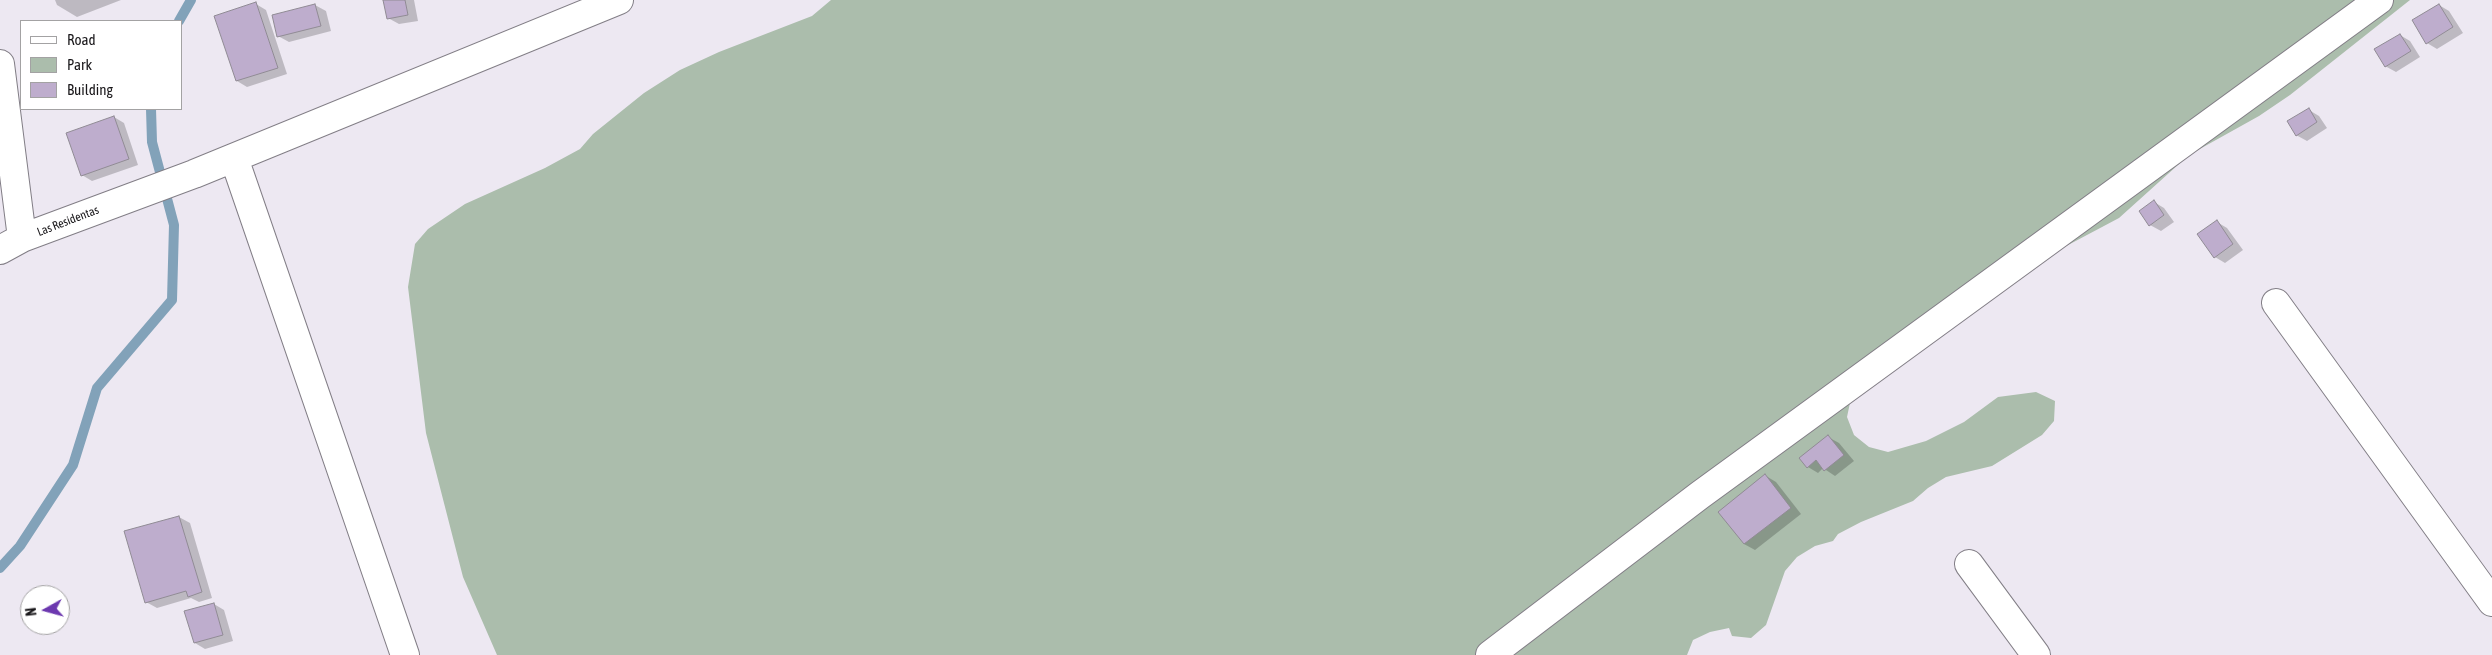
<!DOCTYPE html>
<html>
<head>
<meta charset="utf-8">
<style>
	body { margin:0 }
	#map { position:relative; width:2492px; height:655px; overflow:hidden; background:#ede8f2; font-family:"Asap Condensed",sans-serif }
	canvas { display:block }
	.legend { position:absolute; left:20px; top:20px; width:162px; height:90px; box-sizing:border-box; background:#fff; border:1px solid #a3a2a3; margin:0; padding:6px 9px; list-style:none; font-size:15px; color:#19171a }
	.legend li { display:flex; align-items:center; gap:10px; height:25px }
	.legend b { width:25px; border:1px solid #a3a2a3 }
	.north { position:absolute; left:20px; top:585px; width:50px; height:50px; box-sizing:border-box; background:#fff; border:1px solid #a3a2a3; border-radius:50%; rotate:263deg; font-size:14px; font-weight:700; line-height:20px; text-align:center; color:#19171a }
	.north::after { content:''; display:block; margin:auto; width:18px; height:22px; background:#6c38af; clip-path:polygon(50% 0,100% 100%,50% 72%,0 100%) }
</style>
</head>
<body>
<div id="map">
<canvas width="2492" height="655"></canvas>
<ul class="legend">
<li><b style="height:6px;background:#fff"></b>Road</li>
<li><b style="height:14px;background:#abbdac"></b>Park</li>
<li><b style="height:14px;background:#beadcd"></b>Building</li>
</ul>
<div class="north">N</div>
</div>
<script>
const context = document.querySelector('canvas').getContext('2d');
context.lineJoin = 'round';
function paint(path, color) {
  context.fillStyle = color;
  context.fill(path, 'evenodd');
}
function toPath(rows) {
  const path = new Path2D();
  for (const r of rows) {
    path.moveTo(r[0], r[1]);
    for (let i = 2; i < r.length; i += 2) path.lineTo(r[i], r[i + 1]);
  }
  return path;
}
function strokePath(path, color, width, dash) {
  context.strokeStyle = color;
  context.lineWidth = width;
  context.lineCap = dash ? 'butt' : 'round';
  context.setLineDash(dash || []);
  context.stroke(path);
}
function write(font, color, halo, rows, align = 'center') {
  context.font = font + ' "Asap Condensed",sans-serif';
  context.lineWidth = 4;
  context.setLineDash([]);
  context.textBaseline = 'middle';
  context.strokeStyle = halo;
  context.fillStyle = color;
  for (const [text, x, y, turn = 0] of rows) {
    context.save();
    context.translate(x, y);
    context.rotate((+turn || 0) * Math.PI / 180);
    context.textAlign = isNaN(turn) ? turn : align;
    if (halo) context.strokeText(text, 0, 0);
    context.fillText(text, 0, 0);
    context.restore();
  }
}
const green = toPath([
	[831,0,2410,0,2290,95,2259,116,2189,155,2119,218,2021,270,1851,398,1847,417,1854,435,1869,447,1888,452,1926,441,1964,422,1998,397,2036,392,2055,401,2054,421,2042,435,1992,466,1946,477,1928,488,1913,501,1861,522,1838,534,1833,541,1815,546,1797,557,1785,571,1766,625,1751,638,1732,636,1729,628,1710,632,1693,640,1687,655,497,655,463,577,426,433,408,287,415,244,428,229,465,204,545,168,580,149,593,134,644,93,680,70,719,52,812,16]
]);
const shadow = toPath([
	[55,0,121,0,77,17,57,5],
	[385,0,414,0,418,21,399,24,388,18],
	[256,4,266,10,287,74,247,87,237,81],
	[315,5,326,11,331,31,289,42,278,36],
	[2439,5,2449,11,2463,33,2437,49,2427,43],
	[2400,35,2410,41,2420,57,2396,72,2385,66],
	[2309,110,2319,116,2327,128,2307,141,2296,135],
	[114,117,124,123,138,165,92,181,82,175],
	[2154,202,2164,208,2174,222,2161,231,2150,225],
	[2217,222,2227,228,2243,250,2225,263,2215,257],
	[1828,437,1839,443,1854,461,1835,476,1823,468,1818,473,1808,467],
	[1766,476,1776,482,1801,514,1755,550,1744,544],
	[179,517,190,523,212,598,199,602,191,598,157,608,146,602],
	[214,604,224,610,233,641,205,649,195,643]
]);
const stream = toPath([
	[179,21,191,0],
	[0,568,20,546,73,465,97,388,172,300,174,225,152,142,151,109]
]);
const building = toPath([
	[383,0,405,0,408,15,387,19,383,0],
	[256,2,278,68,236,81,214,16,256,2],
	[315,4,321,26,277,37,272,15,315,4],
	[2439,4,2453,27,2426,44,2412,20,2439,4],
	[2400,34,2411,51,2385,67,2374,49,2400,34],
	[2309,108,2317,122,2296,136,2287,121,2309,108],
	[114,116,129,159,81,176,66,133,114,116],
	[2154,200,2164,215,2149,226,2139,211,2154,200],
	[2217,220,2233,244,2214,258,2197,234,2217,220],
	[1828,435,1844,455,1824,471,1816,460,1807,468,1799,458,1828,435],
	[1765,474,1791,508,1744,544,1718,512,1765,474],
	[179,516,202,592,188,597,186,591,145,603,124,531,179,516],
	[214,603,223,635,194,643,184,611,214,603]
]);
const minor = toPath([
	[0,64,22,238],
	[234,158,405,655],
	[0,250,22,238,194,174,619,0],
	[2276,303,2492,602],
	[1969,564,2036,655],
	[1490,655,1700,495,2379,0]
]);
const streetNames = [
	["Las Residentas",68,221,-21]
];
paint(green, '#abbdac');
paint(shadow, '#0003');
strokePath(stream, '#82a2b9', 10);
paint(building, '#beadcd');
strokePath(building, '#908b94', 1);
strokePath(minor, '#827e86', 30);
strokePath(minor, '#fff', 28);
write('12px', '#19171a', '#fff', streetNames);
</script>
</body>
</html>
